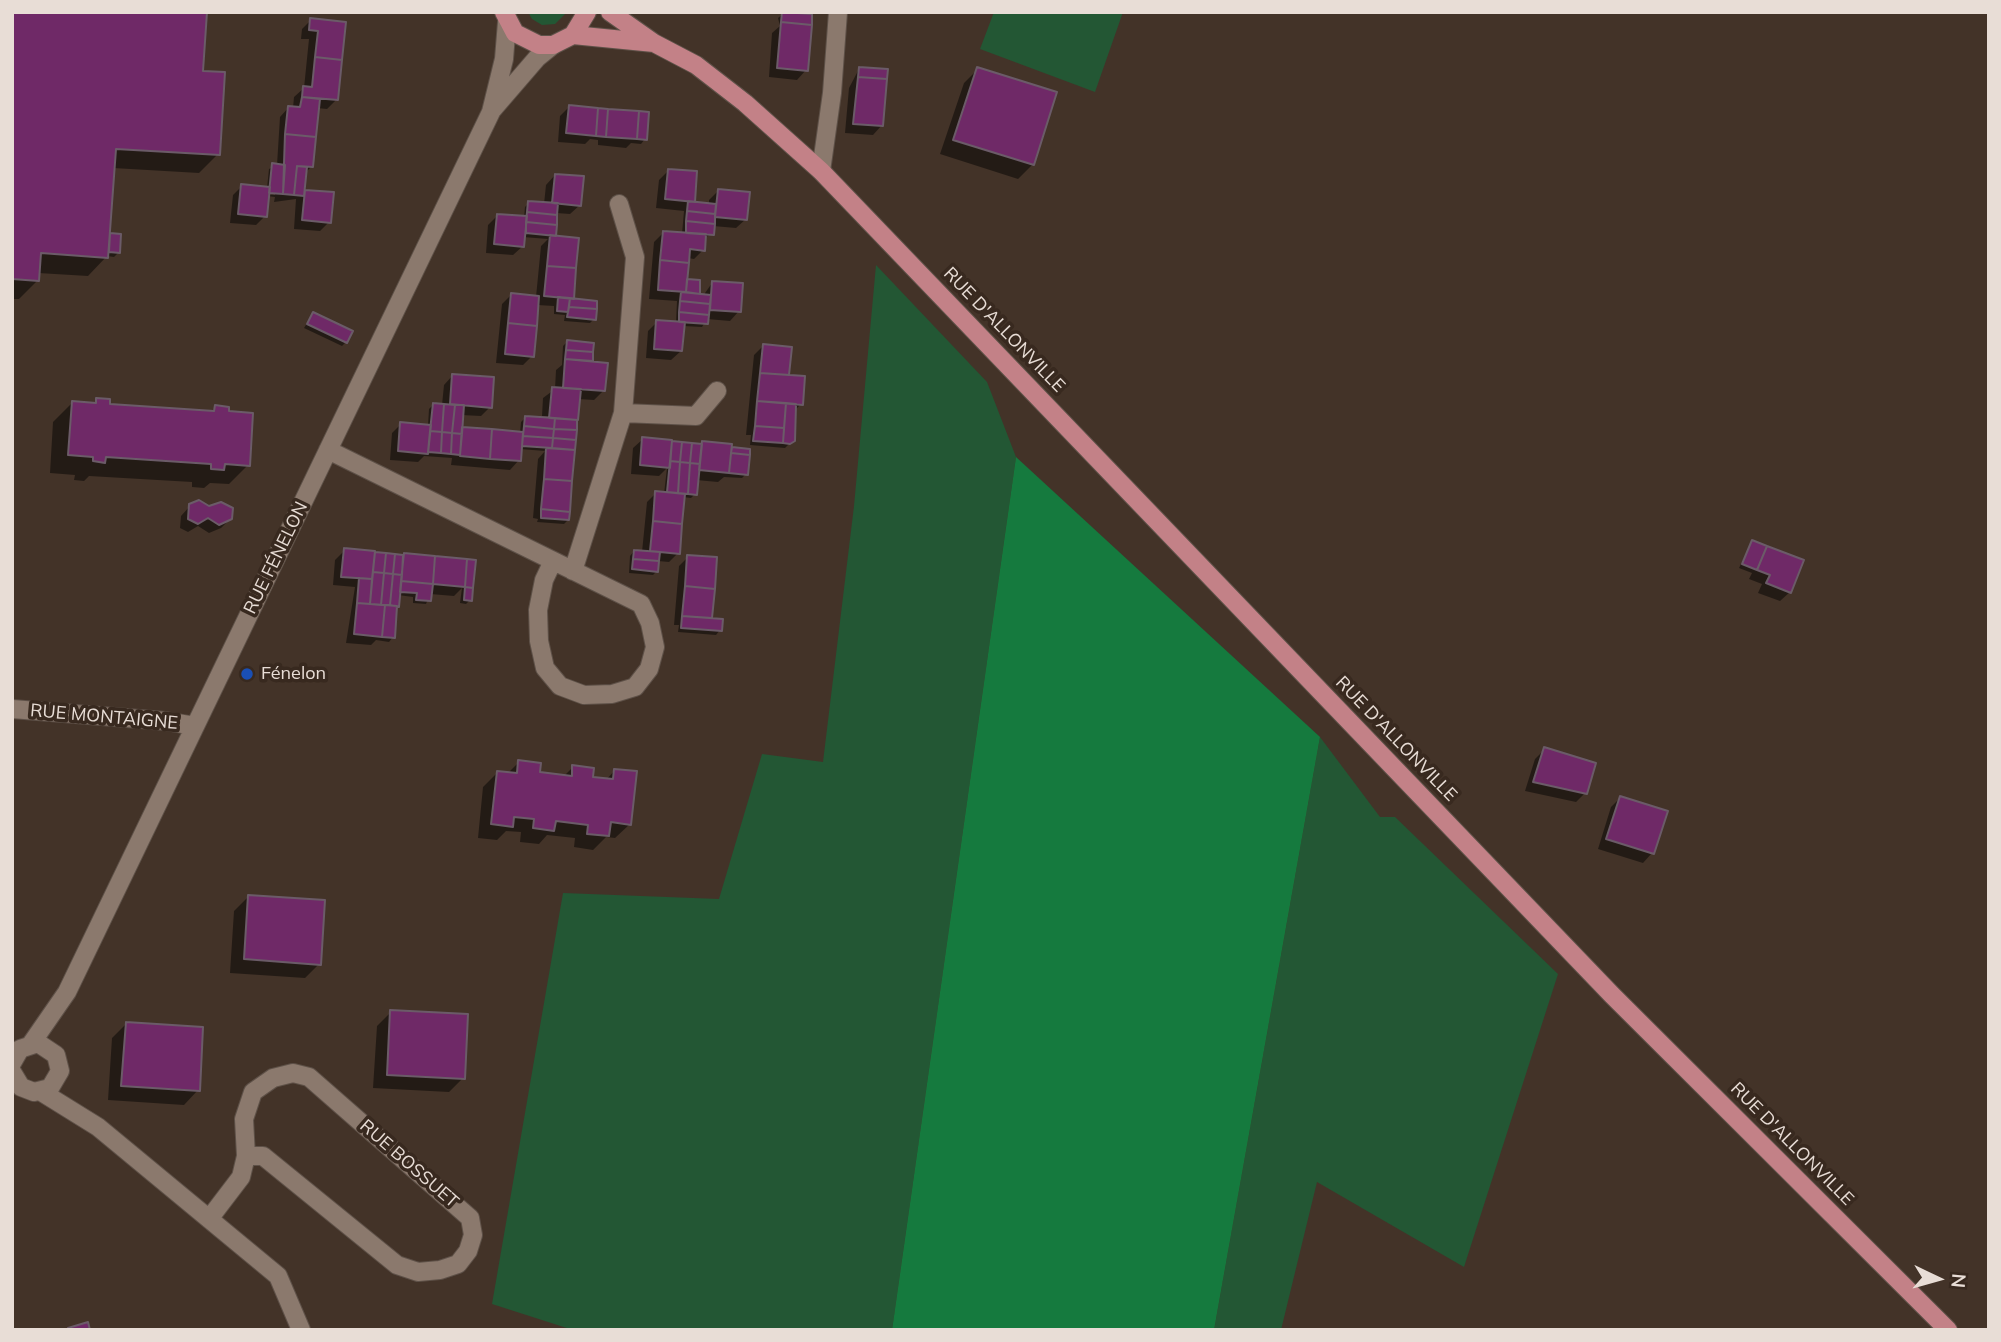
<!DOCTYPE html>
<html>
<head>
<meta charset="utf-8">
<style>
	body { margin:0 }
	#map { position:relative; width:2001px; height:1342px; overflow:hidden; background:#433328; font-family:Mulish,sans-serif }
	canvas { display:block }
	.frame { position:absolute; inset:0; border:14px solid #e8ddd6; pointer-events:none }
	.north { position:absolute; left:1903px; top:1244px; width:70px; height:70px; -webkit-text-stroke:5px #38291f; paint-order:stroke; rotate:95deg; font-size:19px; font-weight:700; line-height:28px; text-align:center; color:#e8ddd6 }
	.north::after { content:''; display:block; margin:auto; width:24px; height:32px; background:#e8ddd6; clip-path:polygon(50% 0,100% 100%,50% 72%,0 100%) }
</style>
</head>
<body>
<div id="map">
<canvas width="2001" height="1342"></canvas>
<div class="frame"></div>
<div class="north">N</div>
</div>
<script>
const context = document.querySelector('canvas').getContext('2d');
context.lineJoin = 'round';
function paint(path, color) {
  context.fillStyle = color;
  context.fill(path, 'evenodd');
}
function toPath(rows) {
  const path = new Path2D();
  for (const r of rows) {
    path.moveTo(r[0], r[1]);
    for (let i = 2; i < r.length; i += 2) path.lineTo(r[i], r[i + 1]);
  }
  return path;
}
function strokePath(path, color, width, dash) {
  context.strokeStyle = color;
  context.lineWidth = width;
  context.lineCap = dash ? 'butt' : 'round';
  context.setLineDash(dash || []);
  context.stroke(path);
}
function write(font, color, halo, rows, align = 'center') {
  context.font = font + ' Mulish,sans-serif';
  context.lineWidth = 7;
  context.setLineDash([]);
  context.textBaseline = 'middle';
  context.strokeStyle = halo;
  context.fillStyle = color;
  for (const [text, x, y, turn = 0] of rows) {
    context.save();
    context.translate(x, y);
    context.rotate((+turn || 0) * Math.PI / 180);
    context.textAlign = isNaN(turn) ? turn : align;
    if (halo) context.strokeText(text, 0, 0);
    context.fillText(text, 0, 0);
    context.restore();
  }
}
const green = toPath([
	[528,12,567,12,555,24,542,25,532,19],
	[994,12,1123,12,1095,92,980,49],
	[876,265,987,382,1016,457,892,1330,573,1330,492,1304,563,893,719,899,762,754,823,762,854,506],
	[1320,737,1380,817,1395,817,1558,974,1464,1267,1317,1182,1281,1330,1214,1330]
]);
const forest = toPath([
	[1016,457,1320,737,1214,1330,892,1330]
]);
const shadow = toPath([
	[12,12,202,72,218,154,199,173,113,168,108,234,119,235,118,253,114,257,107,256,88,276,38,273,38,280,19,299,12,299],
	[783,14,806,70,797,80,769,77,772,33,780,26,778,18],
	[311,20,344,23,337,99,327,109,317,108,312,166,305,173,303,191,332,194,329,222,320,231,294,229,296,199,274,202,275,197,267,196,265,216,256,225,230,223,233,195,242,186,267,188,269,169,277,165,280,117,289,107,293,108,294,97,304,88,309,39,301,39,302,29],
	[275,191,275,195,260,193],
	[859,69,882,125,873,135,845,133,849,88],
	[978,69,1033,164,1018,179,940,154,964,83],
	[569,107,645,139,641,144,631,143,626,148,598,145,598,140,590,139,585,144,558,142,560,116],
	[668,171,693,204,709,205,709,200,718,191,746,219,736,228,713,226,712,234,704,238,703,250,694,259,688,258,686,281,699,281,698,295,703,296,712,283,739,311,730,321,707,319,702,327,683,326,681,351,671,360,646,358,648,331,657,322,676,323,677,301,649,299,654,242,663,233,682,234,684,211,656,208,659,180],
	[555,175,580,205,570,214,556,213,554,235,572,298,570,300,596,303,594,319,590,323,564,321,565,315,554,314,554,306,537,305,532,356,523,365,496,363,502,304,511,295,536,297,541,246,548,239,523,237,523,246,513,255,486,253,488,225,498,215,524,218,525,207,529,203,544,204,546,185],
	[313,314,346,342,342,346,304,328],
	[567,342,592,344,591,363,603,391,594,400,578,399,571,451,568,520,564,524,537,522,538,519,533,518,538,459,545,451,520,449,519,460,510,470,451,465,452,458,424,456,418,462,390,460,392,433,401,424,428,426,429,409,433,405,442,405,444,385,453,375,490,407,481,416,461,415,460,432,520,433,521,422,525,418,571,418,542,416,543,398,555,389,556,370,562,365,563,346],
	[763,346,787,377,801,404,794,411,793,440,785,448,750,445,751,435,746,435,754,355],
	[97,400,108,405,210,412,216,407,248,465,229,484,210,483,204,488,192,487,192,482,89,476,84,481,74,480,75,475,50,473,53,422,72,403,92,405],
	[643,439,749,450,746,474,742,478,724,477,718,482,696,480,695,494,691,498,683,497,678,553,669,562,658,561,657,571,653,575,629,573,630,556,634,551,642,552,647,502,656,493,664,494,667,468,659,476,631,474,633,448],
	[190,506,230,519,221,528,209,533,198,526,188,532,180,528,181,516],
	[1752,542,1790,592,1780,601,1758,593,1762,584,1749,579,1752,573,1739,568],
	[345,550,474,562,470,600,466,604,460,603,462,588,454,596,430,594,426,604,413,603,413,597,398,595,393,637,389,642,376,640,371,645,346,643,355,587,333,585,335,560],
	[688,557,715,559,710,620,720,630,716,635,678,632,679,625,674,625,679,566],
	[1545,749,1585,793,1576,802,1525,791,1535,759],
	[519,762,538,774,564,776,573,767,591,778,606,780,615,770,630,824,615,838,606,837,593,850,574,847,575,838,547,835,539,844,520,842,521,832,506,831,497,840,478,838,483,787,497,773,507,774],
	[1620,798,1666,812,1652,853,1643,863,1598,849,1611,807],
	[249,896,319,964,305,978,230,973,234,911],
	[391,1012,463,1078,449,1092,373,1088,377,1026],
	[126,1024,198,1090,184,1105,108,1100,112,1038]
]);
const building = toPath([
	[12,12,207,12,203,71,225,72,220,155,116,149,108,258,41,253,39,281,12,279,12,12],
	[782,12,812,14,812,25,781,22,782,12],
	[310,18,346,22,342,60,315,57,318,31,309,30,310,18],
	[781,22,812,25,808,71,777,68,781,22],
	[315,57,342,60,338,100,302,97,303,86,312,87,315,57],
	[859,67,888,69,887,79,858,77,859,67],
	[977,67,1057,92,1034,165,953,140,977,67],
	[858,77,887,79,883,126,853,124,858,77],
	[302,97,320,99,316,137,285,134,288,106,300,107,302,97],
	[569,105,598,108,596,136,566,133,569,105],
	[598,108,608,109,606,137,596,136,598,108],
	[608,109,639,111,637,139,606,137,608,109],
	[639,111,649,112,647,140,637,139,639,111],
	[285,134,316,137,313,167,297,166,294,195,283,194,285,134],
	[272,163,285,165,283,194,269,193,272,163],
	[297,166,307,167,304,196,294,195,297,166],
	[668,169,697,171,695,202,665,199,668,169],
	[555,174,584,176,581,206,552,203,555,174],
	[241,184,270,187,267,217,238,214,241,184],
	[718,189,750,192,747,220,715,217,718,189],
	[305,190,334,192,331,223,302,220,305,190],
	[528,201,558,203,557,215,527,212,528,201],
	[688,201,716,204,715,214,687,211,688,201],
	[687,211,715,214,715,224,686,221,687,211],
	[527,212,557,215,557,225,526,222,527,212],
	[497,214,527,216,524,247,494,244,497,214],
	[686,221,715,224,714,235,686,233,686,221],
	[526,222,557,225,556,236,526,233,526,222],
	[663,231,706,234,705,251,690,249,689,263,660,260,663,231],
	[110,233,121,234,120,253,109,252,110,233],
	[550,235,579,238,576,268,547,266,550,235],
	[660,260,689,263,686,292,658,290,660,260],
	[547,266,576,268,574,299,544,296,547,266],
	[687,279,700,280,700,294,686,292,687,279],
	[712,281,743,283,741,312,710,310,712,281],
	[681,292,711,295,710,304,680,301,681,292],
	[511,293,539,296,537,326,508,323,511,293],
	[558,297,570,298,568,312,557,311,558,297],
	[570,298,597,301,597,309,569,307,570,298],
	[680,301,710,304,709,315,679,312,680,301],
	[569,307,597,309,596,320,567,317,569,307],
	[313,312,353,331,347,343,307,324,313,312],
	[679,312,709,315,708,324,679,322,679,312],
	[656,320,685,322,682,351,654,349,656,320],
	[508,323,537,326,534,357,505,354,508,323],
	[567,340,594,343,593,352,566,350,567,340],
	[763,344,792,347,789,375,760,373,763,344],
	[566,350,593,352,593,361,565,359,566,350],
	[565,359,608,363,605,391,563,388,565,359],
	[760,373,805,376,803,405,757,401,760,373],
	[452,374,494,377,492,408,450,404,452,374],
	[552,387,581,389,578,420,549,418,552,387],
	[96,398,110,399,110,404,214,411,215,405,229,407,229,411,253,413,250,466,225,464,224,470,211,469,211,464,106,457,105,463,93,461,93,457,68,455,72,401,96,403,96,398],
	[757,401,786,403,784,428,755,426,757,401],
	[433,403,444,404,442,432,430,431,433,403],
	[786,403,796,404,795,441,790,444,783,443,786,403],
	[444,404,455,405,452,433,442,432,444,404],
	[455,405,464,405,462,434,452,433,455,405],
	[525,416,555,418,554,429,524,426,525,416],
	[555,418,577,420,577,430,554,429,555,418],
	[400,422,431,425,428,454,398,451,400,422],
	[524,426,554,429,553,438,523,436,524,426],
	[755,426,784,428,783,443,753,441,755,426],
	[462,427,492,429,490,459,460,456,462,427],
	[492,429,523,432,521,461,490,459,492,429],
	[554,429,577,430,576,440,553,438,554,429],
	[430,431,442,432,441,453,428,452,430,431],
	[442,432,452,433,451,454,441,453,442,432],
	[452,433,462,434,460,455,451,454,452,433],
	[523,436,553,438,552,448,522,446,523,436],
	[642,437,672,440,670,468,640,465,642,437],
	[553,438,576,440,575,450,552,448,553,438],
	[672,441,682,442,680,462,670,461,672,441],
	[702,441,732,444,729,473,699,470,702,441],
	[682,442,692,443,690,463,680,462,682,442],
	[692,443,702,444,700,464,690,463,692,443],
	[732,447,750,449,750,455,731,453,732,447],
	[546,448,575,450,572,481,544,479,546,448],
	[731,453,750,455,748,475,729,473,731,453],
	[670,461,680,462,678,493,667,492,670,461],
	[680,462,690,463,688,494,678,493,680,462],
	[690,463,700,464,697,495,688,494,690,463],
	[544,479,572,481,570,512,541,509,544,479],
	[655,491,685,494,682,524,653,521,655,491],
	[199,500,209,506,221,502,233,508,232,519,219,525,208,518,198,524,188,519,189,504,199,500],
	[541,509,570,512,569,520,541,518,541,509],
	[653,521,682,524,680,554,650,551,653,521],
	[1752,540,1767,546,1757,570,1742,564,1752,540],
	[1767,546,1804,560,1791,593,1766,583,1770,575,1757,570,1767,546],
	[344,548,375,551,372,579,341,577,344,548],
	[634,550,660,552,659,561,633,559,634,550],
	[375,552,386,553,384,573,373,572,375,552],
	[386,553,395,554,393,574,384,573,386,553],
	[404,553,435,556,433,584,401,581,404,553],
	[395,554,403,555,402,575,393,574,395,554],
	[687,555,717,557,715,589,685,586,687,555],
	[435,556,467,559,465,587,433,584,435,556],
	[467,559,476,560,473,588,465,587,467,559],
	[633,559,659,561,658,572,632,569,633,559],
	[373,572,384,573,381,605,370,604,373,572],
	[384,573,393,574,390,605,381,605,384,573],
	[393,574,402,575,399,607,390,605,393,574],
	[359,578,372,579,370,604,357,603,359,578],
	[401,581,433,584,431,601,416,600,417,593,400,592,401,581],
	[685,586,715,589,712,618,682,616,685,586],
	[465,587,473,588,472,601,464,600,465,587],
	[357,603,385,605,382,637,354,634,357,603],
	[385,605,397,606,395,638,382,637,385,605],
	[682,616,723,619,722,631,681,628,682,616],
	[1544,747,1596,763,1587,794,1533,782,1544,747],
	[518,760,541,763,540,772,572,776,572,765,594,768,593,777,613,779,614,769,637,771,631,825,611,822,609,836,587,834,588,825,556,821,554,831,533,828,534,819,514,817,513,827,491,824,497,771,517,773,518,760],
	[1620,796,1668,811,1654,854,1606,839,1620,796],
	[248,895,325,900,321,965,244,959,248,895],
	[390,1010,468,1014,465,1079,387,1075,390,1010],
	[126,1022,203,1027,200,1091,121,1086,126,1022],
	[88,1322,90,1330,68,1330,68,1328,88,1322]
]);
const minor = toPath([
	[493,109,537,58,553,45],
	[821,171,832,93,838,12],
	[623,413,696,416,717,391],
	[328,450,641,604,650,623,655,647,649,669,635,687,612,694,584,695,560,686,545,668,539,641,538,610,544,580,553,561],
	[573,571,623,413,635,257,619,204],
	[12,709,165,721,195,726],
	[31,1044,67,992,491,112,504,59,507,22],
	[12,1063,20,1049,38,1043,56,1055,60,1071,50,1088,34,1092,21,1087,12,1072],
	[40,1091,98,1127,278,1276,301,1330],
	[209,1219,241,1177,246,1156,244,1119,253,1092,273,1078,293,1073,309,1077,470,1218,473,1235,468,1251,458,1264,440,1270,418,1272,397,1265,263,1156,246,1156]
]);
const major = toPath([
	[504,12,515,33,539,45,553,45,573,35,587,12],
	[610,12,654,43,696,65,745,103,821,171,1612,995,1948,1330],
	[573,35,654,43]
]);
const markers = [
	[247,674,7,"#1a4fb4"]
];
const streetNames = [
	["RUE D'ALLONVILLE",1004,330,46],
	["RUE FÉNELON",276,558,-64],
	["RUE MONTAIGNE",104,717,5],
	["RUE D'ALLONVILLE",1396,739,46],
	["RUE D'ALLONVILLE",1792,1144,45],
	["RUE BOSSUET",409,1164,41]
];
const poiNames = [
	["Fénelon",261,674]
];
paint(green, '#235734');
paint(forest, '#157a3e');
paint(shadow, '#0007');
paint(building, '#6f2967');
strokePath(building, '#6b5b68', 2);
strokePath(minor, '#5e5148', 20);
strokePath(major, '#5e5148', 20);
strokePath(minor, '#8b796d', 18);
strokePath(major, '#c38187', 18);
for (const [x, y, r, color] of markers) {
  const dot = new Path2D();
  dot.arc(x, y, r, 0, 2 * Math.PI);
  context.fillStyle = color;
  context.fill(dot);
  strokePath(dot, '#38291f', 2.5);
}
write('18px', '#e8ddd6', '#38291f', streetNames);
write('18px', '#e8ddd6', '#38291f', poiNames, 'left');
</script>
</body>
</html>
